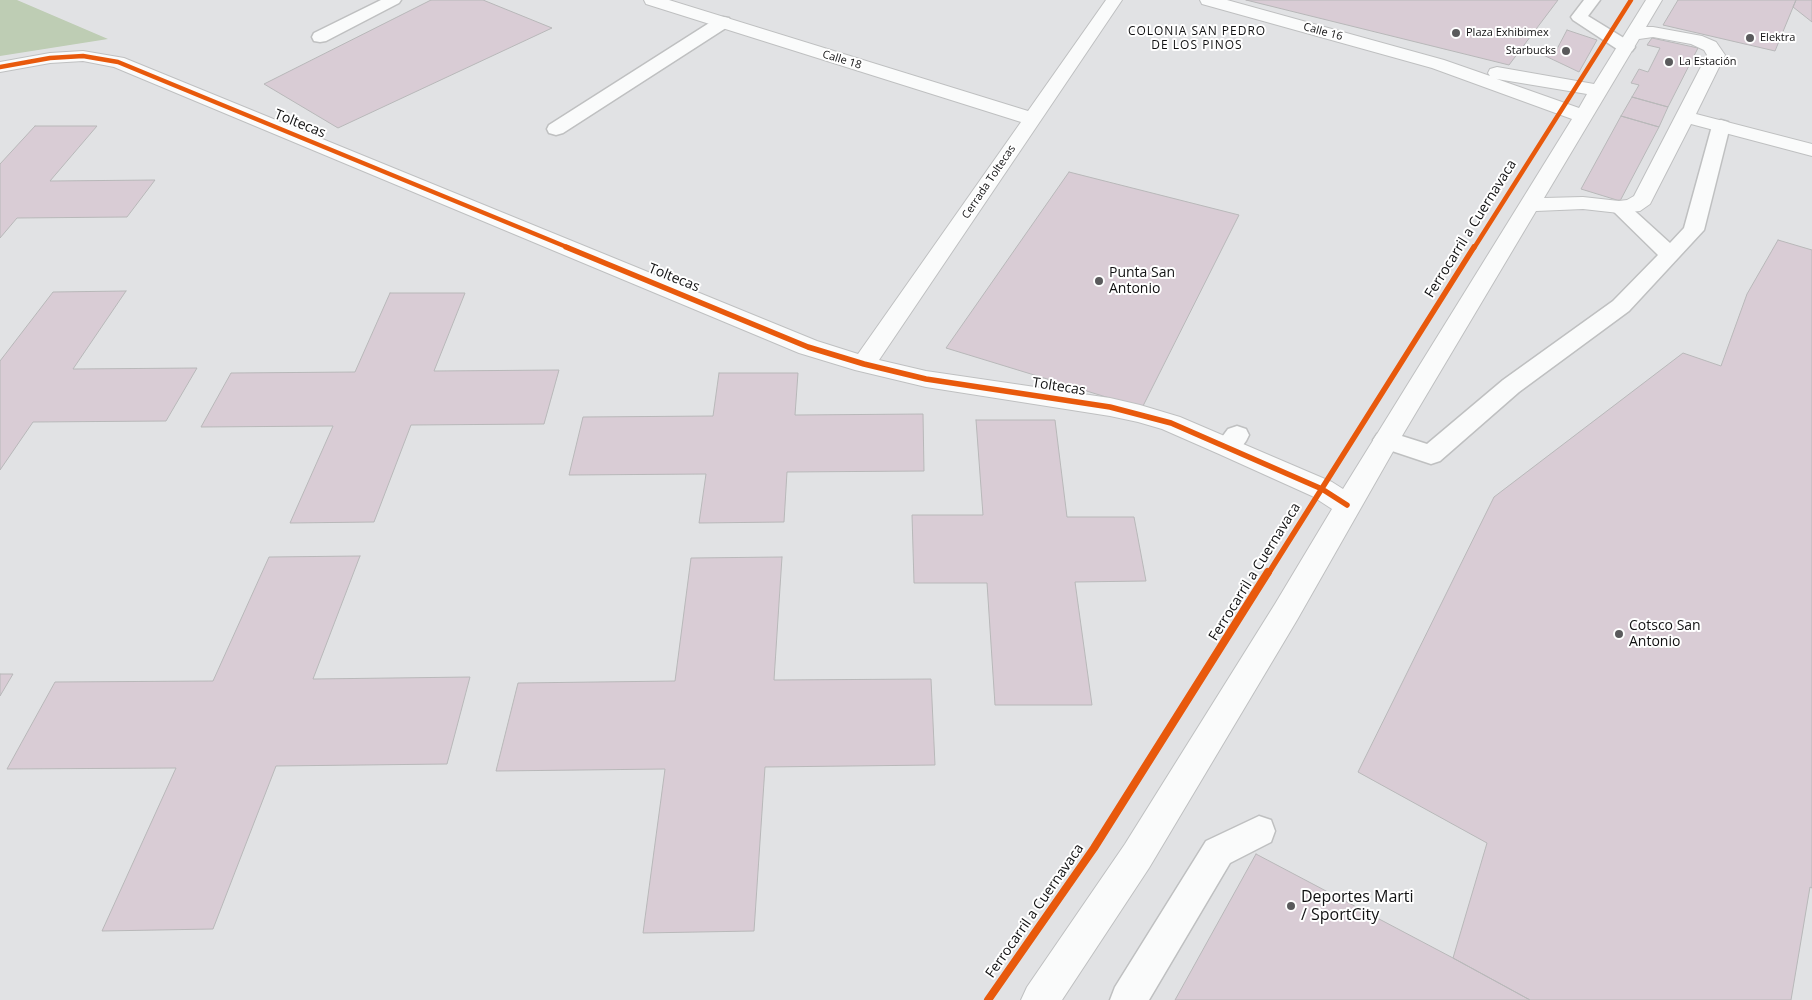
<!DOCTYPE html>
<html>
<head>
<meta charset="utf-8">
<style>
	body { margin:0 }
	canvas { display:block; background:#e1e2e4 }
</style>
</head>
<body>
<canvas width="1812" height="1000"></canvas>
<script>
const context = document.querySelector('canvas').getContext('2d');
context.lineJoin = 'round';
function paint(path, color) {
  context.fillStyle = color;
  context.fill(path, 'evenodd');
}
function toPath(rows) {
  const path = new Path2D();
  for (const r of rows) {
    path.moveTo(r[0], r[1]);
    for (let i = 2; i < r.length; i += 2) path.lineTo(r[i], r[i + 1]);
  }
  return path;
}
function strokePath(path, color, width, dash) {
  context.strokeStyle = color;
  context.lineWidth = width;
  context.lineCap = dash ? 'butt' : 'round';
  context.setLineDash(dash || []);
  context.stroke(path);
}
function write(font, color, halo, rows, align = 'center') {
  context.font = font + ' "Open Sans",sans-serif';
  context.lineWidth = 4;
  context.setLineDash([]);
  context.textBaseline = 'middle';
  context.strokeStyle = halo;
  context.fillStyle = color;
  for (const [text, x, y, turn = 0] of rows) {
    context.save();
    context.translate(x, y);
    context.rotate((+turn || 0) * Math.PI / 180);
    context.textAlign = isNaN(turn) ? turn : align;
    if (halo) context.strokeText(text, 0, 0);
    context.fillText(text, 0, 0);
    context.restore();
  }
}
const green = toPath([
	[0,0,17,0,108,39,0,56]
]);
const building = toPath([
	[431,0,483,0,552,28,338,128,264,84,431,0],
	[1246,0,1558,0,1509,65,1246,0],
	[1678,0,1796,0,1775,51,1663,25,1678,0],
	[1796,0,1812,0,1812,22,1793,7,1796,0],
	[1567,30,1597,40,1579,72,1539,53,1545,45,1557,49,1567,30],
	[1652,38,1698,48,1668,107,1632,97,1639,85,1631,83,1639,69,1648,72,1660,48,1647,45,1652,38],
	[1632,97,1668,107,1659,127,1621,116,1632,97],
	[1621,116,1659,127,1620,201,1581,189,1621,116],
	[35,126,97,126,50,181,155,180,127,217,17,218,0,238,0,164,35,126],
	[1069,172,1239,215,1142,408,946,348,1069,172],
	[1778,240,1812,250,1812,888,1810,887,1791,1000,1530,1000,1453,958,1487,843,1358,772,1494,497,1683,353,1721,366,1747,294,1778,240],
	[126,291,73,369,197,368,166,421,33,422,0,470,0,361,53,292,126,291],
	[390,293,465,293,434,371,559,370,544,424,411,425,374,522,290,523,333,426,201,427,231,373,355,372,390,293],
	[719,373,798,373,795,415,923,414,924,471,787,472,784,522,699,523,706,474,569,475,583,417,713,416,719,373],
	[976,420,1055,420,1067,517,1134,517,1146,581,1075,582,1092,705,995,705,987,583,914,583,912,515,983,515,976,420],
	[360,556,313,679,470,677,447,764,276,766,213,929,102,931,176,768,7,769,55,682,213,681,269,557,360,556],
	[782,557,774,680,931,679,935,765,765,767,754,931,643,933,665,769,496,771,518,683,675,681,691,558,782,557],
	[0,674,13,674,0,696,0,674],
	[1256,854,1453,958,1530,1000,1175,1000,1256,854]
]);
const lane = toPath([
	[381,0,401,0,399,3,326,41,320,42,314,41,312,37,314,33,381,0],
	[1584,0,1600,0,1588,16,1632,43,1635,47,1632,51,1620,51,1573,20,1571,17,1584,0],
	[723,17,729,18,731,22,729,26,563,133,556,135,549,133,547,129,549,125,717,18,723,17],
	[1721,120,1728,122,1730,126,1704,230,1629,311,1519,392,1440,461,1431,464,1377,446,1373,440,1377,434,1386,431,1427,444,1503,380,1613,301,1658,255,1609,207,1612,203,1619,201,1626,203,1670,243,1684,228,1712,126,1714,122,1721,120],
	[1237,426,1246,429,1249,435,1246,441,1237,453,1228,456,1219,453,1215,447,1219,441,1228,429,1237,426],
	[1259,816,1271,820,1275,831,1271,842,1230,863,1149,1000,1110,1000,1115,987,1206,841,1259,816]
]);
const street = toPath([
	[644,0,669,0,1028,111,1106,0,1122,0,879,360,926,371,1110,398,1140,405,1180,417,1332,482,1343,489,1572,119,1432,68,1202,4,1200,0,1227,0,1444,60,1490,76,1488,73,1490,69,1497,67,1594,84,1646,0,1662,0,1646,27,1653,27,1702,36,1716,42,1725,55,1696,114,1812,144,1812,156,1691,124,1650,204,1640,211,1619,213,1583,209,1536,211,1399,441,1297,620,1149,868,1062,1000,1021,1000,1027,987,1125,844,1275,604,1332,509,1312,496,1219,454,1162,429,1138,422,1110,416,926,387,855,370,799,353,114,67,83,61,50,63,0,72,0,62,50,53,83,51,124,58,817,341,858,354,1021,122,646,4,644,0],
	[1653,37,1691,44,1704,50,1707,55,1634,196,1627,200,1619,201,1583,197,1544,198,1639,39,1653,37],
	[1494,78,1497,79,1587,94,1579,108,1494,78]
]);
const cyclewayFar2 = toPath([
	[0,67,50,58,83,56,118,62,569,248],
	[1474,248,1631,0]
]);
const cyclewayFar1 = toPath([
	[566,247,808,347,864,364,926,379,1110,407,1171,423,1322,489,1347,505],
	[1268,574,1474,247]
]);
const cycleway = toPath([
	[988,1000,1094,848,1268,572]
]);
const markers = [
	[1456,33,5,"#5a5a5c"],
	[1750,38,5,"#5a5a5c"],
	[1566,51,5,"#5a5a5c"],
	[1669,62,5,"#5a5a5c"],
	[1099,281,5,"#5a5a5c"],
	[1619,634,5,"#5a5a5c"],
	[1291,906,5,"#5a5a5c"]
];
const farStreetnames = [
	["Calle 16",1323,32,15],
	["Calle 18",842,60,17],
	["Cerrada Toltecas",989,182,-56]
];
const farPoinames = [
	["Plaza Exhibimex",1466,33],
	["Elektra",1760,38],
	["Starbucks",1556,51,"right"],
	["La Estación",1679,62]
];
const farNeighbourhoodnames = [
	["COLONIA SAN PEDRO",1197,32],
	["DE LOS PINOS",1197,46]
];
const streetNames = [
	["Toltecas",300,124,22],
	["Ferrocarril a Cuernavaca",1471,229,-58],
	["Toltecas",674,278,22],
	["Toltecas",1059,387,9],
	["Ferrocarril a Cuernavaca",1255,572,-58],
	["Ferrocarril a Cuernavaca",1035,911,-55]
];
const poiNames = [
	["Punta San",1109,273],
	["Antonio",1109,289],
	["Cotsco San",1629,626],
	["Antonio",1629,642]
];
const nearPoinames = [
	["Deportes Marti",1301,897],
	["/ SportCity",1301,915]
];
paint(green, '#becdb4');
paint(building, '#d9ccd5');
strokePath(building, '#b8b8b9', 1);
strokePath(lane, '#bfc0c1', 3);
strokePath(street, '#bfc0c1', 2);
paint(lane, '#fafbfb');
paint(street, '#fafbfb');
strokePath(cyclewayFar2, '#e8590c', 4.5);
strokePath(cyclewayFar1, '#e8590c', 5.5);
strokePath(cycleway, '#e8590c', 8);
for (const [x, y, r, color] of markers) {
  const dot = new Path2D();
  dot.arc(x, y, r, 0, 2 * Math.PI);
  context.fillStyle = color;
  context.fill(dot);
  strokePath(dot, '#fff', 2);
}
write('11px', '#111112', '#fff', farStreetnames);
write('11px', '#111112', '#fff', farPoinames, 'left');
context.letterSpacing = '1px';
write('12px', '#111112', '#fff', farNeighbourhoodnames);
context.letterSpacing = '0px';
write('14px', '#111112', '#fff', streetNames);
write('14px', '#111112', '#fff', poiNames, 'left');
write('16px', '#111112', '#fff', nearPoinames, 'left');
</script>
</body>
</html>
